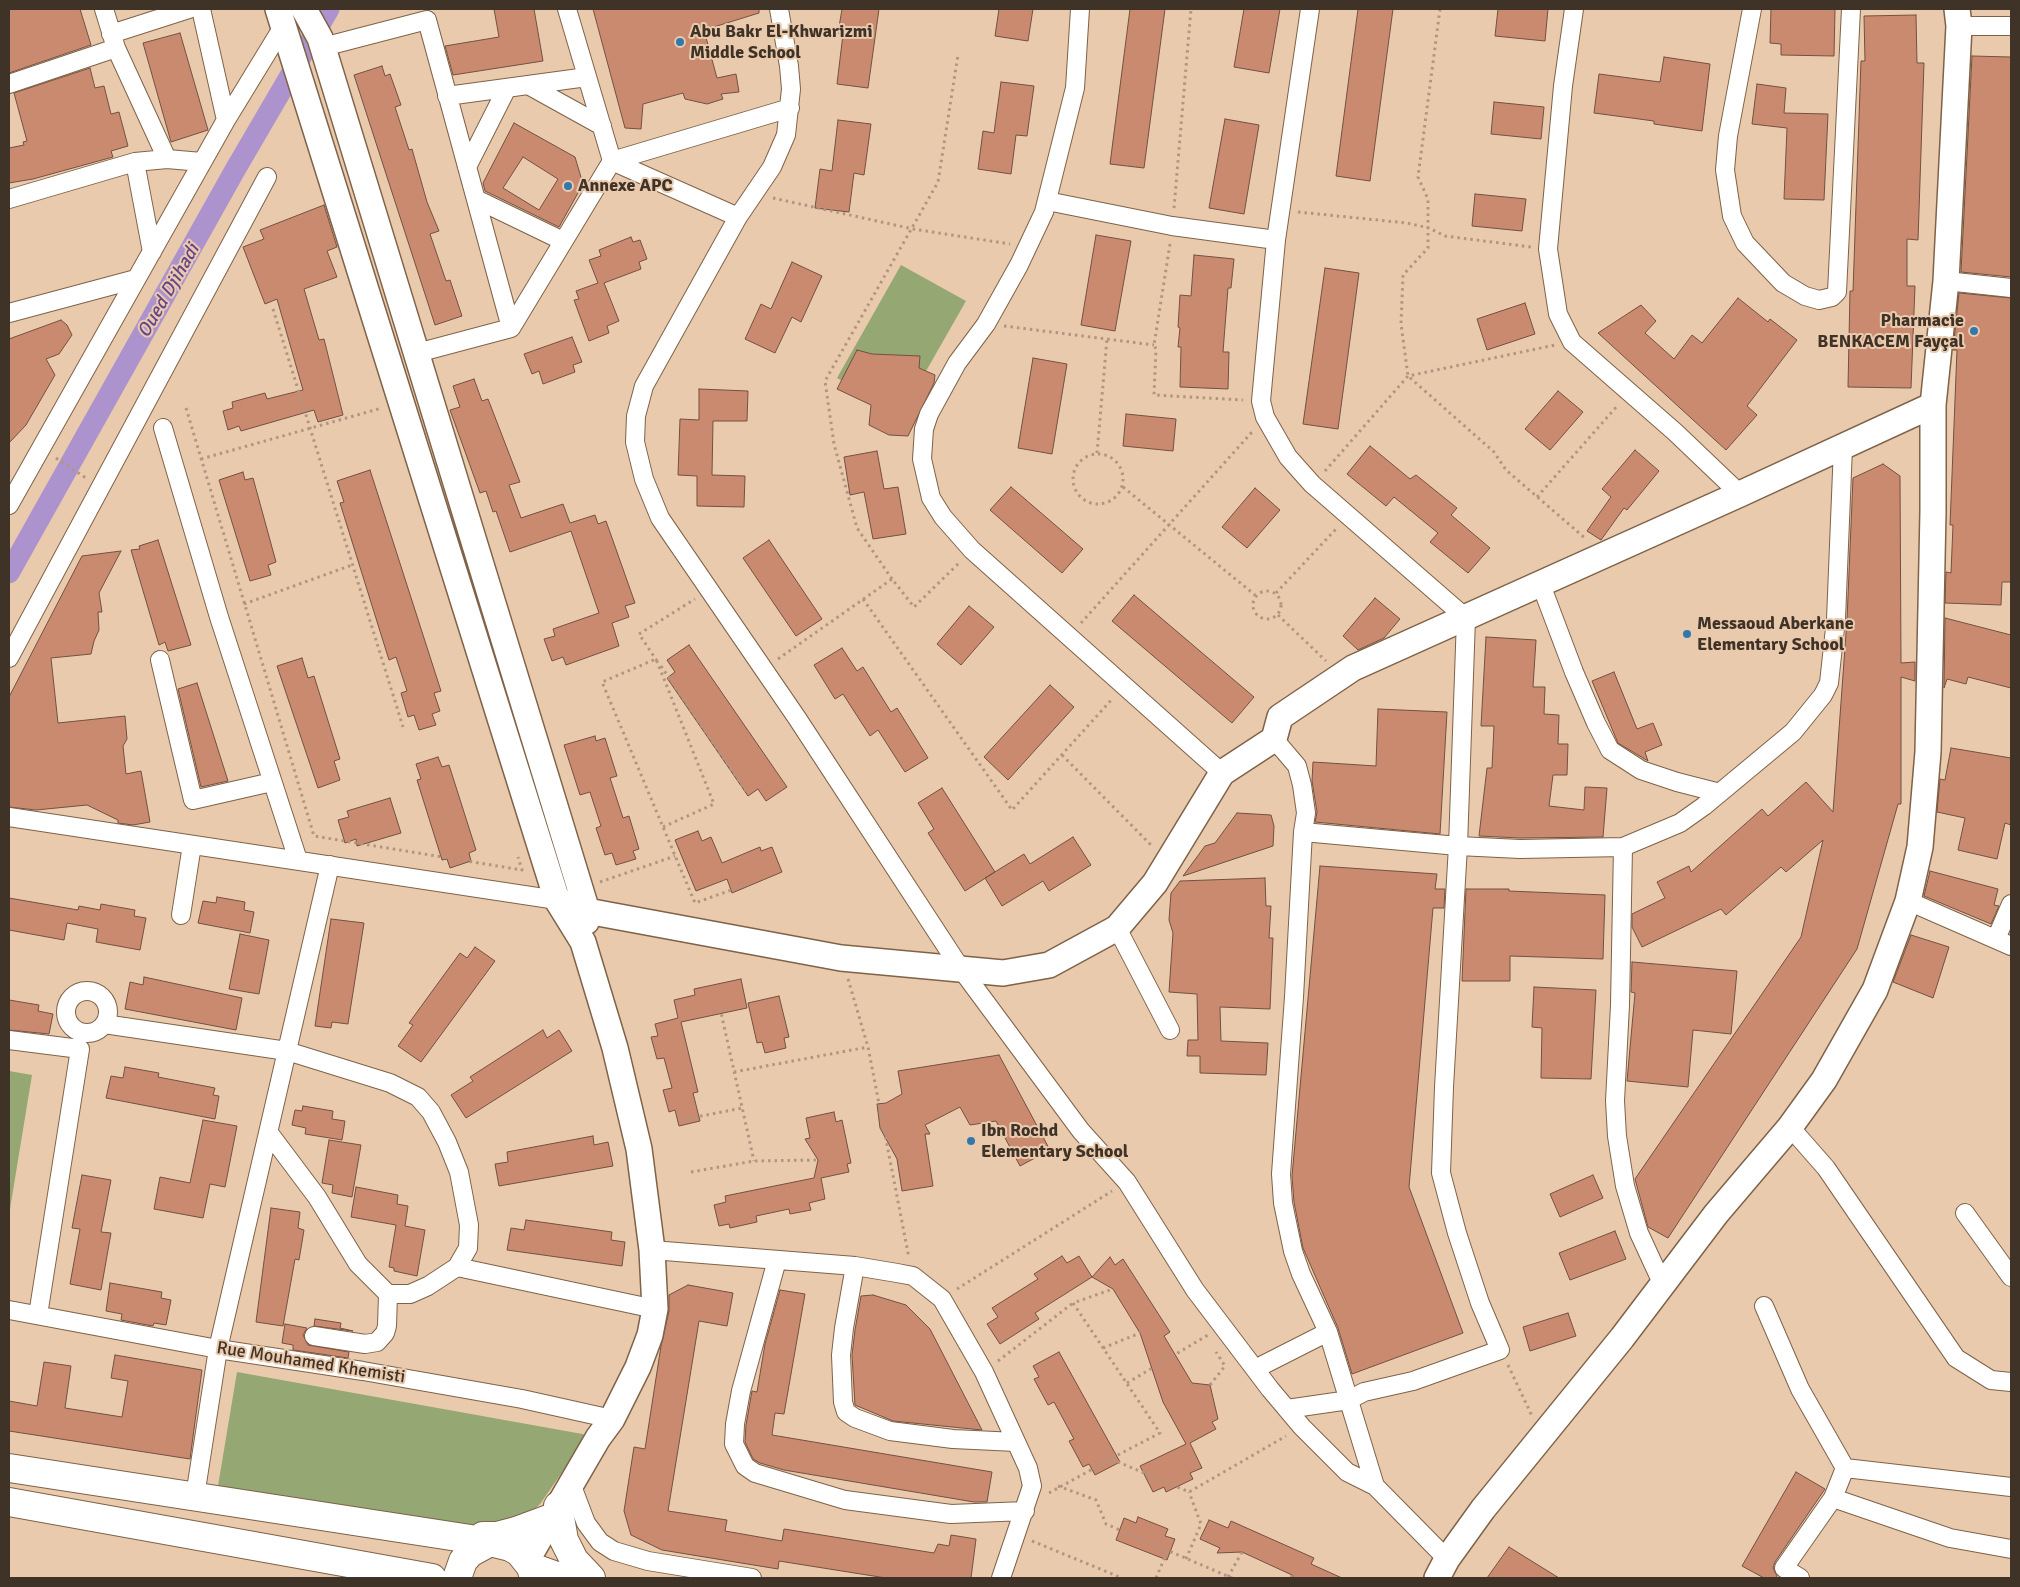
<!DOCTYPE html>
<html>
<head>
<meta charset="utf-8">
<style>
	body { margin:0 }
	#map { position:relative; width:2020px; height:1587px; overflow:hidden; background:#eacaad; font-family:Signika,sans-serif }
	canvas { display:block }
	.frame { position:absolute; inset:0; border:10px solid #3f3227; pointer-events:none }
</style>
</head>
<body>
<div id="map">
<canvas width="2020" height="1587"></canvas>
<div class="frame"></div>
</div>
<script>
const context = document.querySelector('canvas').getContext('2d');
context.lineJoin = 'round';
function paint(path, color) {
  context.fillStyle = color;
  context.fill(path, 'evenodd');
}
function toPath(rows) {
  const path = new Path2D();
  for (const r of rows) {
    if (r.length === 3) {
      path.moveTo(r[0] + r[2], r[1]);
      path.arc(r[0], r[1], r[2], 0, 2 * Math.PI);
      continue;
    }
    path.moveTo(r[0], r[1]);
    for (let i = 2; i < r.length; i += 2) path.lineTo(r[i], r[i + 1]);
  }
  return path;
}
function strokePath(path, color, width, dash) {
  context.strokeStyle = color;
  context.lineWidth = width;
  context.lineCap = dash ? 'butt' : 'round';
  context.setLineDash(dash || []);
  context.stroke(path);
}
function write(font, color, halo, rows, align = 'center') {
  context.font = font + ' Signika,sans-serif';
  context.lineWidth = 4;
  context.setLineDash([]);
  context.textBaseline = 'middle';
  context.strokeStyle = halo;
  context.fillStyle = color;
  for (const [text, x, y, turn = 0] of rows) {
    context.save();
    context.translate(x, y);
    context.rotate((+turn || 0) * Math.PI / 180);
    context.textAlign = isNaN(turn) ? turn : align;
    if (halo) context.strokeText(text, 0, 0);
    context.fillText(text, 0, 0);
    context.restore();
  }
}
const green = toPath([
	[901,265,966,301,901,415,837,378],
	[9,1071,32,1075,10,1209,9,1209],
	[237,1372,588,1435,540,1504,522,1522,507,1530,217,1492]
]);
const canal = toPath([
	[9,573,235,170,329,9]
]);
const building = toPath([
	[9,9,80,9,91,45,9,73,9,9],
	[494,9,534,9,543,61,453,75,445,46,499,37,494,9],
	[593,9,759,9,759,13,704,30,717,78,736,74,739,92,721,94,723,99,707,104,685,99,683,93,643,104,641,129,625,128,593,9],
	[842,9,879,9,868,88,837,84,843,34,838,33,842,9],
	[999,9,1033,9,1028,41,995,36,999,9],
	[1130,9,1165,9,1144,168,1110,164,1130,9],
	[1244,9,1280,9,1269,73,1234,67,1244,9],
	[1358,9,1393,9,1370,181,1336,176,1358,9],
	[1498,9,1548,9,1545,41,1495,36,1498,9],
	[1771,9,1835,9,1834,56,1781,55,1781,44,1770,43,1771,9],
	[1916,15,1917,63,1924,63,1918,240,1907,239,1907,286,1915,286,1911,388,1848,387,1850,291,1853,291,1861,61,1865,61,1864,16,1916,15],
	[180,33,208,130,171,142,143,43,180,33],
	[1972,56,2011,57,2011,277,1961,272,1972,56],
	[1664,57,1710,64,1702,131,1654,124,1654,121,1594,113,1599,74,1660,82,1664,57],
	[382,66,385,76,390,74,401,105,395,107,409,150,412,149,427,202,439,231,430,234,446,281,450,280,462,316,435,325,354,75,382,66],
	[90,68,95,88,104,86,111,114,119,112,128,146,111,151,113,157,33,179,9,183,9,148,24,145,23,142,27,141,14,93,90,68],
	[1001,82,1034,86,1027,136,1016,135,1011,174,978,169,983,131,994,133,1001,82],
	[1757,84,1786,88,1784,113,1828,114,1824,200,1784,199,1787,128,1752,124,1757,84],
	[1494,102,1544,107,1541,139,1491,134,1494,102],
	[1225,119,1259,125,1244,214,1209,208,1225,119],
	[838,120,871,124,864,175,854,173,849,212,815,208,820,169,832,171,838,120],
	[514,123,575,157,583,184,559,227,485,191,483,183,514,123],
	[523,157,558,179,539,210,503,188,523,157],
	[1475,194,1526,199,1522,231,1472,226,1475,194],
	[324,205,337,247,327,251,337,277,304,289,319,340,324,339,343,415,318,422,314,410,241,431,239,426,228,430,223,411,233,408,232,402,265,393,267,399,303,390,277,299,265,304,243,247,264,239,260,230,324,205],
	[1096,235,1131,241,1115,331,1081,325,1096,235],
	[631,237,633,242,640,240,647,259,639,262,641,269,604,283,619,321,607,326,609,333,589,341,574,300,579,299,576,291,598,283,589,260,601,256,599,250,631,237],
	[1194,255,1234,259,1231,288,1228,288,1223,352,1229,352,1228,389,1180,387,1181,347,1178,347,1180,328,1178,327,1180,295,1191,296,1194,255],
	[792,262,822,276,801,322,792,317,775,353,745,339,761,304,771,309,792,262],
	[1325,268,1359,273,1338,429,1303,424,1325,268],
	[1959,293,2011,298,2011,582,2002,582,2001,605,1945,603,1946,572,1951,573,1953,525,1950,525,1957,350,1953,350,1959,293],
	[1738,298,1768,322,1770,319,1797,340,1747,406,1757,415,1726,450,1598,333,1641,305,1656,321,1645,333,1674,359,1692,335,1702,343,1738,298],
	[1525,303,1535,334,1487,350,1477,319,1525,303],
	[61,320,67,325,72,335,59,354,46,359,55,375,26,425,9,443,9,339,61,320],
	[572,337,582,362,573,365,575,372,543,384,539,371,532,374,524,354,572,337],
	[857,350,872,354,920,356,919,368,935,375,934,383,908,436,889,435,869,425,871,405,837,389,857,350],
	[1033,358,1067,364,1052,454,1018,448,1033,358],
	[474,379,482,401,488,399,520,482,509,485,521,518,563,504,570,523,595,515,598,524,606,521,635,603,625,606,629,617,612,623,619,646,566,665,563,657,552,661,544,639,555,636,553,629,599,613,571,531,510,552,496,511,493,512,486,491,480,493,450,410,460,407,453,386,474,379],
	[699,389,748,391,747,421,713,421,712,475,745,476,744,507,697,506,697,476,678,475,680,419,699,420,699,389],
	[1558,391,1583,412,1550,450,1525,429,1558,391],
	[1126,414,1176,419,1173,451,1123,446,1126,414],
	[1370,446,1410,479,1416,475,1457,508,1451,515,1490,548,1468,573,1430,542,1438,533,1394,497,1386,506,1347,474,1370,446],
	[1635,450,1659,471,1627,510,1624,508,1601,540,1587,531,1611,497,1602,489,1635,450],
	[877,451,884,489,898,487,906,534,873,539,864,492,850,495,844,457,877,451],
	[1883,464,1900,476,1901,663,1915,662,1915,681,1901,677,1901,804,1898,804,1857,949,1668,1238,1648,1227,1635,1179,1801,937,1823,840,1786,872,1781,867,1726,915,1721,909,1642,947,1632,927,1632,914,1665,898,1657,882,1689,866,1691,872,1762,809,1768,816,1806,782,1833,812,1847,620,1853,478,1883,464],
	[370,470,441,691,434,693,440,711,432,714,436,725,419,730,414,715,408,717,401,693,407,691,396,657,389,660,340,503,344,502,337,481,370,470],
	[243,472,245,480,253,478,276,562,268,565,271,575,250,581,219,480,243,472],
	[1011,487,1083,549,1062,573,990,510,1011,487],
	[1255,488,1280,510,1247,548,1222,527,1255,488],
	[158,540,191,645,168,651,165,642,159,645,131,550,140,549,139,546,158,540],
	[769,540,822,619,796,636,743,558,769,540],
	[121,551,99,593,102,612,98,612,99,630,94,641,91,654,51,658,58,723,125,716,127,739,123,746,126,774,141,771,150,822,133,825,118,823,118,820,87,805,36,810,9,807,9,697,82,556,121,551],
	[1134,595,1254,697,1232,723,1112,621,1134,595],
	[1375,598,1400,619,1384,638,1358,650,1343,636,1375,598],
	[969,606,994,627,961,665,937,644,969,606],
	[1945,618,2011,635,2011,688,1968,677,1966,684,1947,679,1944,688,1945,618],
	[1486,637,1536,640,1533,687,1545,687,1544,714,1559,715,1558,744,1568,744,1567,775,1553,775,1549,806,1584,810,1585,787,1607,788,1603,837,1520,838,1479,836,1487,768,1492,768,1494,726,1481,726,1486,637],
	[689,645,787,787,766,801,758,789,748,796,667,678,675,672,667,660,689,645],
	[842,648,857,671,863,667,891,712,897,708,928,758,905,772,878,730,870,736,843,694,835,699,814,665,842,648],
	[302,658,308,678,314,676,340,759,334,761,340,780,318,788,277,666,302,658],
	[1614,672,1637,729,1653,723,1662,745,1645,752,1648,761,1618,743,1592,681,1614,672],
	[197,683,228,781,201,787,178,689,197,683],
	[1050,685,1074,707,1008,780,984,757,1050,685],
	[1378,709,1447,712,1440,834,1315,822,1317,812,1312,781,1313,762,1376,766,1378,709],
	[595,736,596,741,605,738,617,776,610,778,623,818,629,816,639,849,633,851,636,859,616,865,612,853,605,855,596,828,601,826,590,792,580,795,564,745,595,736],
	[1951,748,2011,758,2011,825,2005,823,1997,859,1958,850,1965,818,1937,812,1940,779,1945,780,1951,748],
	[438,757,442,767,449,765,476,850,469,853,471,861,450,868,447,859,442,860,417,780,421,779,416,764,438,757],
	[942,788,995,872,965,891,928,833,934,829,918,803,942,788],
	[390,798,401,833,357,846,356,839,345,843,338,820,349,817,347,811,390,798],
	[1237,813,1271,815,1274,826,1273,846,1183,876,1205,846,1215,843,1237,813],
	[698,831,702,841,711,837,722,863,760,847,761,851,772,847,782,872,732,893,727,879,696,891,675,840,698,831],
	[1073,837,1091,865,1049,891,1043,881,1002,906,985,878,1024,854,1030,864,1073,837],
	[1320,866,1437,874,1435,889,1445,889,1444,908,1433,908,1409,1187,1463,1333,1352,1374,1338,1328,1303,1248,1294,1202,1292,1176,1320,866],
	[1930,871,1998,889,1994,905,1999,906,1991,924,1924,896,1930,871],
	[1265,878,1266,906,1271,906,1269,938,1273,938,1270,1009,1220,1007,1221,1041,1268,1043,1266,1075,1200,1073,1200,1056,1187,1056,1188,1040,1198,1040,1197,994,1169,992,1173,933,1169,920,1171,893,1180,881,1265,878],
	[1466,889,1509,889,1509,891,1605,895,1603,959,1510,956,1510,981,1462,981,1466,889],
	[217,897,245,902,244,910,254,912,250,933,198,923,203,901,216,903,217,897],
	[9,898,78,910,79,906,100,910,101,904,135,910,134,916,146,918,140,950,96,942,98,929,67,923,64,940,9,930,9,898],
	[331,919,364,923,348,1024,332,1022,331,1028,315,1026,331,919],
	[240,934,269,940,259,994,229,989,240,934],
	[1911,935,1949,947,1933,998,1893,982,1911,935],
	[475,947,495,961,421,1062,398,1046,413,1025,409,1023,460,953,467,958,475,947],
	[1632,962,1737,971,1731,1034,1693,1030,1688,1087,1627,1081,1635,993,1631,992,1632,962],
	[144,977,242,998,236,1030,125,1009,130,982,143,985,144,977],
	[741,979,747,1008,681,1022,698,1092,693,1093,700,1121,679,1126,675,1110,669,1112,663,1090,672,1088,664,1058,657,1059,651,1037,658,1036,655,1024,678,1018,674,1000,695,995,694,989,741,979],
	[1534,987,1596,990,1591,1079,1541,1078,1542,1028,1532,1027,1534,987],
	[779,996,789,1037,784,1038,786,1048,765,1053,762,1042,757,1043,748,1003,779,996],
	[9,1000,39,1005,38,1011,53,1014,49,1034,9,1030,9,1000],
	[543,1030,547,1038,559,1030,572,1051,466,1118,451,1095,473,1081,470,1077,543,1030],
	[999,1055,1050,1150,1020,1166,996,1121,970,1125,960,1107,925,1125,930,1134,925,1134,933,1186,902,1191,897,1159,880,1128,877,1104,886,1103,902,1094,898,1071,999,1055],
	[125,1067,159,1073,158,1077,215,1088,213,1095,219,1096,215,1119,106,1098,111,1076,123,1078,125,1067],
	[303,1106,333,1111,332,1119,345,1121,342,1140,305,1134,306,1128,292,1125,295,1110,302,1111,303,1106],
	[834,1112,836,1122,842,1120,851,1163,847,1164,849,1172,821,1178,825,1199,809,1203,811,1210,790,1214,789,1209,756,1216,757,1222,730,1228,729,1224,719,1226,714,1205,726,1202,725,1196,814,1178,818,1160,805,1139,810,1138,806,1118,834,1112],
	[203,1120,237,1126,225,1187,210,1184,203,1218,154,1209,160,1177,190,1183,203,1120],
	[593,1136,594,1145,608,1142,613,1166,499,1186,495,1164,508,1162,507,1152,593,1136],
	[329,1140,361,1145,352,1197,332,1193,333,1185,322,1183,329,1140],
	[82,1175,111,1180,101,1232,111,1233,101,1290,70,1284,80,1229,72,1228,82,1175],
	[1593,1175,1603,1198,1560,1217,1550,1194,1593,1175],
	[356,1187,398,1195,397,1204,408,1206,405,1226,425,1230,417,1276,394,1271,394,1268,389,1267,396,1225,351,1217,356,1187],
	[271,1208,300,1212,298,1228,304,1230,299,1260,295,1259,283,1326,256,1322,271,1208],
	[526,1220,612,1232,611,1240,625,1242,622,1266,507,1250,511,1228,524,1230,526,1220],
	[1615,1231,1626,1259,1570,1280,1559,1253,1615,1231],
	[1062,1256,1067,1263,1079,1256,1092,1277,1035,1313,1039,1319,1000,1344,987,1324,998,1317,992,1308,1038,1279,1034,1274,1062,1256],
	[1110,1257,1115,1265,1123,1259,1170,1332,1164,1336,1192,1383,1210,1385,1218,1419,1212,1422,1216,1429,1190,1443,1202,1468,1190,1473,1193,1479,1166,1492,1164,1487,1153,1492,1140,1466,1186,1444,1163,1402,1140,1333,1113,1289,1092,1277,1110,1257],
	[110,1283,162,1292,161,1298,171,1300,166,1325,154,1323,153,1326,121,1320,122,1314,106,1311,110,1283],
	[688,1285,733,1293,727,1326,699,1321,668,1511,727,1520,725,1531,782,1541,784,1529,934,1553,938,1544,949,1546,951,1535,976,1539,971,1578,886,1578,779,1561,778,1569,662,1550,631,1535,624,1511,634,1447,645,1449,661,1346,669,1311,669,1295,688,1285],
	[780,1290,805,1294,784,1414,775,1413,772,1435,992,1472,987,1502,974,1502,784,1470,760,1463,753,1459,745,1442,746,1425,752,1391,757,1392,765,1344,780,1290],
	[873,1295,906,1305,930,1329,982,1430,893,1421,855,1405,852,1355,855,1330,861,1296,873,1295],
	[1568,1313,1576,1336,1530,1351,1523,1327,1568,1313],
	[315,1319,341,1323,340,1328,353,1331,314,1326,315,1319],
	[285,1324,307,1328,303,1335,308,1345,349,1352,348,1358,293,1350,293,1345,282,1343,285,1324],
	[1059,1352,1120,1462,1095,1475,1089,1464,1083,1467,1069,1441,1074,1439,1054,1402,1048,1405,1034,1379,1039,1377,1033,1366,1059,1352],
	[115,1355,202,1370,190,1459,9,1431,9,1401,37,1406,44,1362,71,1366,65,1408,122,1417,128,1381,111,1378,115,1355],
	[1796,1472,1825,1489,1775,1562,1773,1568,1777,1576,1776,1578,1764,1578,1742,1566,1796,1472],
	[1138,1517,1168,1529,1165,1536,1175,1539,1167,1560,1116,1540,1124,1518,1136,1523,1138,1517],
	[1209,1520,1228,1528,1231,1521,1314,1558,1311,1564,1342,1578,1294,1578,1292,1575,1242,1552,1217,1553,1220,1548,1200,1539,1209,1520],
	[1509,1547,1559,1578,1487,1578,1509,1547]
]);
const path = toPath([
	[1440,9,1418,177,1428,199,1428,248,1403,275,1401,324,1408,376,1494,452,1506,470,1586,539],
	[773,198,913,229,1010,244],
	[1174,208,1191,9],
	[1298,212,1407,223,1429,228,1445,236,1531,247],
	[1170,244,1154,345,1156,349,1154,395,1243,400],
	[273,309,403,727],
	[1004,326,1154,345],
	[186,408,314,836,522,870,518,857],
	[1097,453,1107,339],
	[1098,479,25],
	[56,458,86,478],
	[201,459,382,408],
	[1325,471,1408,376,1555,345],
	[1123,487,1255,595],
	[1537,497,1618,405],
	[892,579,857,528,834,444,825,381,938,182,958,55],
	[1267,605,14],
	[1276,593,1336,529],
	[863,599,1012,810,1113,698],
	[244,604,352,565],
	[1278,615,1326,661],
	[1081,623,1252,432],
	[778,659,892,579,914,607,960,562],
	[657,661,639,634,695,599],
	[661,666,746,791],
	[1062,755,1153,847],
	[663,827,714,804,656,659,602,682,663,827,695,903,748,884],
	[600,882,675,856],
	[848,979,868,1047,909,1258],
	[720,1008,754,1161],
	[734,1072,868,1047],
	[681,1120,742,1108],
	[691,1172,754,1161,818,1160],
	[957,1289,1112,1191],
	[1103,1348,1140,1333],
	[998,1361,1073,1303],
	[1508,1365,1532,1416],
	[1127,1383,1208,1335],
	[1210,1385,1225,1366,1216,1352],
	[1112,1458,1160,1433,1073,1303,1113,1289],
	[1058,1486,1096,1500,1106,1524,1232,1578],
	[1049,1493,1111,1459,1189,1492,1286,1436],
	[1032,1541,1122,1578],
	[1186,1559,1201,1524,1189,1492],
	[1228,1577,1242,1552],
	[1156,1578,1168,1550],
	[1291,1578,1292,1575]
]);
const street = toPath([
	[104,9,116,48,167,159],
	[201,9,226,120],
	[567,9,612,161],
	[779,9,789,66,791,89,786,135,772,167,738,217,644,386,636,416,635,442,644,479,660,518,797,718,961,969,1081,1131,1127,1182,1195,1290,1270,1389,1302,1427,1347,1472,1375,1486,1447,1559],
	[1080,9,1075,88,1044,212,1019,265,986,324,957,363,929,414,924,429,922,459,931,498,943,517,972,550,1222,773],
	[1574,9,1563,86,1548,249,1558,314,1572,342,1675,432,1740,494],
	[1752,9,1728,136,1725,170,1732,216,1745,243,1783,283,1805,296,1819,300,1832,297,1837,292,1851,9],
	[1959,26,2011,26],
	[111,34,189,9],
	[323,47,427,20,511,328,417,353],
	[9,84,116,48],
	[528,85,602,126],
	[447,96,587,77],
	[612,161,738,217],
	[135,162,152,252],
	[467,167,507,88],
	[9,199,135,162,167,159,202,162],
	[476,199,563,241],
	[1047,201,1172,226,1276,240],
	[1946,281,2011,288],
	[9,313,136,279],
	[511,328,612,161,790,108],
	[163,428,219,617,298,860],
	[9,505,226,120,284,25],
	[1540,582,1574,672,1596,723,1610,750,1641,770,1677,782,1720,793],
	[9,658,267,177],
	[160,660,193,800,272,782],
	[1274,739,1297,766,1302,785,1306,813,1303,832,1294,997,1281,1174,1283,1203,1293,1251,1301,1274,1328,1332,1375,1486],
	[9,817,557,900],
	[1303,832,1458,846,1520,849,1623,847,1680,823,1704,806,1793,732,1823,695,1829,683,1836,619,1843,447],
	[1623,847,1620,1005,1615,1101,1617,1136,1625,1186,1639,1233,1663,1285],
	[1908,901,2011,946],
	[181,915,192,845],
	[1117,928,1170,1030],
	[1996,939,2011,904],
	[87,1012,21],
	[104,1024,287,1051,390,1083,418,1097,431,1112,447,1142,459,1172,469,1225,468,1248,457,1267,655,1309],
	[9,1040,80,1049,38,1315],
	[1790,1127,1826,1168,1956,1358,1991,1380,2011,1382],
	[269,1133,317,1197,358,1264,388,1294,410,1294,428,1286,457,1267],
	[1965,1213,2011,1277],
	[652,1250,855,1266,897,1273,913,1276,942,1299,984,1372,1028,1468,1032,1486,1001,1578],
	[777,1260,741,1391,735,1424,734,1444,745,1466,755,1473,845,1500,951,1514,1025,1511],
	[855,1266,844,1328,841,1355,843,1402,846,1412,855,1418,890,1431,953,1439,1016,1442],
	[1764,1306,1800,1389,1845,1468,1833,1498,1784,1568,1800,1578],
	[9,1310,218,1349,363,1371,522,1399,612,1419],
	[314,1336,365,1344,377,1342,385,1333,387,1326,388,1294],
	[1255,1369,1328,1332],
	[1287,1409,1349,1400,1364,1392,1413,1381,1500,1350,1480,1303,1457,1233,1441,1173,1444,1087,1458,846,1466,618,1312,484,1288,457,1265,417,1261,401,1276,240,1310,9],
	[1845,1468,2011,1487],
	[572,1486,586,1523,600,1542,614,1551,648,1561,752,1578],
	[195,1496,218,1349,330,865],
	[1833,1498,1950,1538,2011,1549]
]);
const secondary = toPath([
	[278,9,557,900,583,942,615,1048,639,1149,652,1250,655,1309,650,1335,638,1367,612,1419,598,1438,527,1560],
	[304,9,320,38,587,911,586,922],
	[557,900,587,911,841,958,1003,973,1049,965,1117,928,1155,883,1222,773,1274,739,1280,717,1353,668,1740,494,1933,405],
	[1437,1578,1447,1559,1483,1509,1622,1338,1716,1214,1790,1127,1824,1080,1875,990,1908,901,1920,847,1928,752,1933,511,1933,405,1946,281,1959,26,1957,9]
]);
const primary = toPath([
	[9,1468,490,1542],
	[9,1502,432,1578],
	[558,1506,564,1540,574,1560,591,1578],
	[483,1536,497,1536,516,1531,551,1518],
	[531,1567,562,1578],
	[457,1578,463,1561,470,1553,490,1542,510,1547,519,1552,531,1567,534,1578]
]);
const markers = [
	[680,42,5,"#3178ac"],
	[568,186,5,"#3178ac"],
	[1974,331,5,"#3178ac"],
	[1687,634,5,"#3178ac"],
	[971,1141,5,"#3178ac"]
];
const poiNames = [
	["Abu Bakr El-Khwarizmi",690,32],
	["Middle School",690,53],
	["Annexe APC",578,186],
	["Pharmacie",1964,321,"right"],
	["BENKACEM Fayçal",1964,342,"right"],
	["Messaoud Aberkane",1697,624],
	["Elementary School",1697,645],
	["Ibn Rochd",981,1131],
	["Elementary School",981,1152]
];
const streetNames = [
	["Rue Mouhamed Khemisti",311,1363,9]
];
const waterNames = [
	["Oued Djihadi",169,291,-60]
];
paint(green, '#95a772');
strokePath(canal, '#ac93cd', 21);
paint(building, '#ca8a6f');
strokePath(building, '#735041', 1);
strokePath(street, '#7f6248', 20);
strokePath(secondary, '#7f6248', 28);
strokePath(primary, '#7f6248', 30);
strokePath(path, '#b09680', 3, [2.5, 4]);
strokePath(street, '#fff', 18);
strokePath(secondary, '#fff', 25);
strokePath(primary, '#fff', 28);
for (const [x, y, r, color] of markers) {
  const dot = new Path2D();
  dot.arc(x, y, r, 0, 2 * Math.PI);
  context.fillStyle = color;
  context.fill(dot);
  strokePath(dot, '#eacaad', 2);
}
write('bold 18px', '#3f3227', '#eacaad', poiNames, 'left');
write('18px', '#3f3227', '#eacaad', streetNames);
write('italic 19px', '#66448b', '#eacaad', waterNames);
</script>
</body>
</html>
